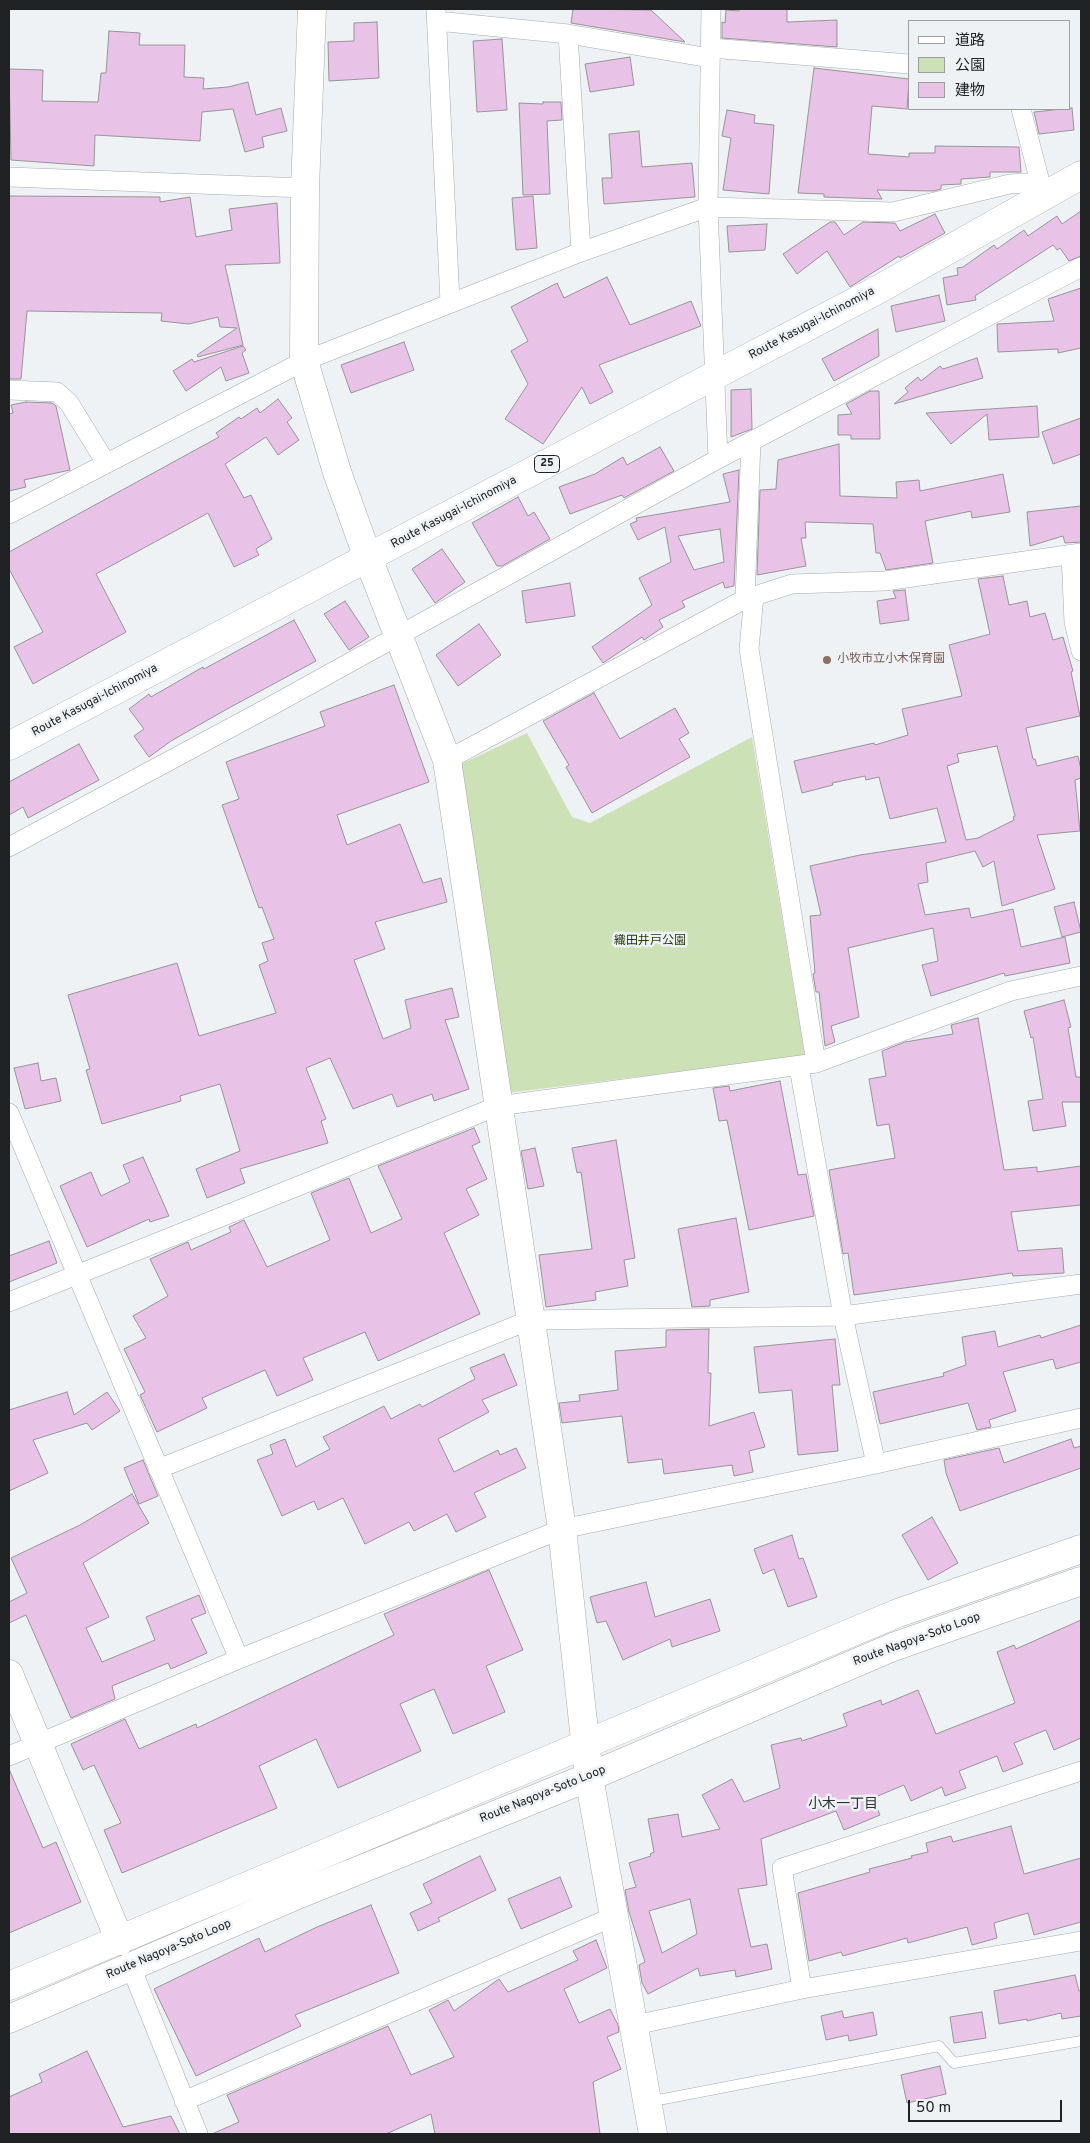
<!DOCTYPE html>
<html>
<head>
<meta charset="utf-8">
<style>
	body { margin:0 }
	#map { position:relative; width:1090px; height:2143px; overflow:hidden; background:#eff2f5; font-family:Overpass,"Noto Sans JP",sans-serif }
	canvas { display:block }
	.frame { position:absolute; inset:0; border:10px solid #202122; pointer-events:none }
	.legend { position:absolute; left:908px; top:20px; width:162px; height:90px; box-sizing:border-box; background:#eff2f5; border:1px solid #9c9ea1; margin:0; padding:6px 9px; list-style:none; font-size:15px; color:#202122 }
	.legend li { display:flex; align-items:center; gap:10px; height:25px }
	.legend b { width:25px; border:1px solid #9c9ea1 }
	.scale { position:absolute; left:908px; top:2100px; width:154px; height:22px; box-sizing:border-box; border:2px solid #202122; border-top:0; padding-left:6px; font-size:15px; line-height:18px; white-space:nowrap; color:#202122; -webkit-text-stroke:4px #eff2f5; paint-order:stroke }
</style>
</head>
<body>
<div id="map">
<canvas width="1090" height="2143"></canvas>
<div class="frame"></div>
<ul class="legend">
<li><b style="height:6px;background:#fff"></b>道路</li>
<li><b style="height:14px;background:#cce1b6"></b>公園</li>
<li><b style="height:14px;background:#e8c3e7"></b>建物</li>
</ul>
<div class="scale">50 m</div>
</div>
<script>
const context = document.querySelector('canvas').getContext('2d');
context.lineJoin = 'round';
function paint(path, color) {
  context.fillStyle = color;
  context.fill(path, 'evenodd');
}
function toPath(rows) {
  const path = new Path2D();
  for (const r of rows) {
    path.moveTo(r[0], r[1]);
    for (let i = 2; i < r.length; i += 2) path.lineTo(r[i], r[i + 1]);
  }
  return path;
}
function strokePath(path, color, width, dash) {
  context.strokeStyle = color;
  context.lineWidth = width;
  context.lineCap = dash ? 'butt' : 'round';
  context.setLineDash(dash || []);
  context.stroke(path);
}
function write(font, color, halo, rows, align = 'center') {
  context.font = font + ' Overpass,"Noto Sans JP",sans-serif';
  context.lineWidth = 5;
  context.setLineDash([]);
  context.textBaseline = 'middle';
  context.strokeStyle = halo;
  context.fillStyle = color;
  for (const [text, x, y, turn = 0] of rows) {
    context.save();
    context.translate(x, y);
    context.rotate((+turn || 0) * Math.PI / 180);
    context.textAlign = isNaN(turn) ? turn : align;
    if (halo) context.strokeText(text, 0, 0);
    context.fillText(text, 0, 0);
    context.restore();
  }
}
const green = toPath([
	[527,733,572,817,590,823,752,737,805,1056,507,1093,457,766]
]);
const building = toPath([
	[573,9,651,10,685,42,571,23,573,9],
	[739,9,787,9,787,22,837,20,837,47,722,38,722,22,725,23,726,10,739,11,739,9],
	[377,22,379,78,329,81,328,42,354,41,354,23,377,22],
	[109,31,140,33,139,45,185,45,184,77,204,78,203,89,228,87,248,82,256,115,281,108,287,131,262,137,264,147,245,152,233,109,202,112,200,141,95,135,94,166,11,160,9,69,43,70,42,101,98,102,101,73,106,73,109,31],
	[502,39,507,110,477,112,473,41,502,39],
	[630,57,634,85,590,92,585,64,630,57],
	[814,68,909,79,907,109,872,106,868,154,909,157,909,153,935,153,935,146,1019,147,1021,172,990,172,990,177,961,179,961,184,941,185,941,189,934,191,877,190,882,199,824,197,824,194,798,193,814,68],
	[543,102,561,102,562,120,547,121,550,194,523,195,519,103,543,104,543,102],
	[1072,108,1074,130,1039,134,1034,112,1072,108],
	[727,110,755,115,754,123,774,125,769,194,723,190,731,138,722,136,727,110],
	[639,131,642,167,692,163,695,197,604,204,602,178,612,178,609,134,639,131],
	[9,196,160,197,160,202,190,197,196,237,232,230,229,209,277,203,280,263,225,265,243,345,198,357,197,355,237,328,220,327,218,317,189,324,161,321,162,313,27,311,21,379,9,379,9,196],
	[533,196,537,248,516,250,512,198,533,196],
	[1081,211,1081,256,1069,261,1060,248,1057,250,1053,245,975,296,976,300,947,305,943,278,958,275,957,268,963,267,994,245,997,249,1024,230,1028,236,1057,216,1062,224,1081,211],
	[935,214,945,233,900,258,899,256,850,287,827,251,797,274,783,254,830,222,835,222,844,235,863,222,895,223,900,231,935,214],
	[767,224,765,250,729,252,727,226,767,224],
	[607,277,630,325,691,301,701,326,599,365,613,392,590,404,582,387,543,444,505,419,528,384,511,351,528,341,511,307,557,283,564,298,607,277],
	[1081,288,1081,348,1058,353,1058,349,998,352,997,324,1054,321,1048,299,1081,288],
	[939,295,945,321,896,332,891,306,939,295],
	[878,329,879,356,834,381,822,359,878,329],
	[404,342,414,370,351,393,341,365,404,342],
	[243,346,246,350,242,353,249,373,226,381,221,367,186,391,173,371,192,359,194,362,243,346],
	[977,358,983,378,894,404,908,392,905,388,918,377,921,381,940,366,943,369,977,358],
	[751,389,752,429,731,437,731,390,751,389],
	[870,391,879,391,880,439,851,439,851,435,838,435,838,415,852,414,846,404,870,391],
	[278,399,292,418,287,422,299,440,278,455,266,437,225,464,244,498,251,495,272,539,256,549,259,555,234,567,208,513,96,574,126,632,33,684,14,647,43,632,9,569,9,552,219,437,216,433,239,417,241,419,257,408,260,413,278,399],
	[26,402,52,403,56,406,70,470,24,480,26,487,9,491,9,414,13,413,11,405,26,402],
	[1037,406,1039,437,989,440,987,414,951,444,926,413,1037,406],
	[1081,418,1081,454,1053,464,1042,432,1081,418],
	[839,444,840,496,897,498,896,482,919,480,920,491,1003,474,1010,512,972,518,971,511,925,521,933,563,886,570,880,553,876,553,873,524,805,522,806,538,801,538,806,566,757,575,760,490,776,489,778,460,839,444],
	[660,447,674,471,624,498,622,495,570,514,559,487,595,474,623,457,627,465,660,447],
	[739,470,734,586,725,588,723,582,682,601,685,607,659,620,663,627,644,640,642,637,603,663,592,647,652,605,639,578,671,562,665,527,638,540,630,524,637,521,636,518,730,502,723,474,739,470],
	[720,529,724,562,694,570,678,536,720,529],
	[518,497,528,516,534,512,550,539,502,566,497,566,472,523,518,497],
	[1081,506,1081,542,1065,543,1063,536,1030,546,1027,512,1081,506],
	[442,549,465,582,435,603,412,569,442,549],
	[1003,576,1009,605,1027,601,1030,617,1045,613,1053,640,1063,637,1073,671,1071,672,1080,716,1026,728,1033,759,1035,759,1037,766,1078,756,1081,770,1081,778,1075,780,1080,831,1037,835,1055,889,1002,906,994,861,983,867,975,851,926,863,928,882,918,884,925,915,969,908,971,918,1013,909,1021,947,1065,937,1070,963,1005,976,1004,973,931,996,922,965,938,961,933,928,848,948,859,1017,831,1026,835,1042,825,1046,819,992,816,992,813,974,815,973,810,916,821,915,810,866,860,855,946,842,937,808,890,819,879,777,866,780,865,776,832,783,833,785,802,793,794,761,874,743,875,745,908,735,902,709,962,696,949,645,990,634,978,579,1003,576],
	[997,746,1015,816,1013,817,1014,820,978,838,966,840,947,766,959,762,957,754,997,746],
	[570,583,575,616,526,623,522,591,570,583],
	[905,590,909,620,880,624,877,601,896,598,893,591,905,590],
	[345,601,369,637,349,650,324,614,345,601],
	[294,620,316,661,227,709,171,741,149,757,134,736,144,729,129,709,149,694,151,697,203,667,204,669,294,620],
	[479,624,501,655,458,686,436,655,479,624],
	[394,685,429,782,337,815,347,845,400,824,423,883,441,878,447,902,375,922,385,949,354,960,383,1039,411,1028,405,1000,452,988,459,1017,445,1020,469,1089,434,1101,432,1094,397,1107,392,1094,353,1109,330,1058,306,1068,326,1119,321,1121,328,1143,240,1169,245,1183,207,1198,196,1169,240,1151,220,1084,180,1096,181,1101,102,1124,86,1070,90,1069,68,995,177,963,199,1036,276,1013,259,965,268,961,262,943,274,939,262,907,259,908,222,805,239,799,226,762,325,726,320,712,394,685],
	[594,693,620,739,675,708,689,733,679,739,690,757,592,813,566,767,569,765,543,721,594,693],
	[79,744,99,780,28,818,23,807,9,815,9,782,79,744],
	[1074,902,1081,932,1062,937,1054,907,1074,902],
	[1064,1000,1071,1027,1068,1028,1076,1077,1081,1077,1081,1102,1062,1102,1066,1126,1033,1131,1028,1101,1043,1099,1033,1037,1031,1038,1024,1011,1064,1000],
	[978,1018,1004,1170,1037,1167,1037,1172,1081,1166,1081,1205,1011,1212,1018,1251,1062,1248,1064,1273,1013,1276,1012,1273,854,1295,848,1253,843,1254,829,1170,895,1158,889,1124,877,1126,869,1079,886,1076,882,1051,905,1042,953,1034,951,1025,978,1018],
	[38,1063,41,1081,56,1078,61,1101,25,1109,14,1068,38,1063],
	[780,1081,798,1175,806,1174,814,1216,749,1230,727,1120,719,1121,713,1088,729,1086,730,1091,780,1081],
	[474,1128,480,1142,472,1146,487,1179,466,1189,479,1215,444,1233,480,1314,378,1361,365,1332,303,1358,313,1380,277,1396,265,1370,202,1398,207,1408,157,1432,140,1395,145,1392,124,1349,146,1338,133,1316,168,1296,150,1259,188,1242,191,1250,231,1232,229,1227,244,1220,267,1267,330,1240,311,1193,349,1178,371,1233,402,1219,378,1166,474,1128],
	[616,1140,635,1258,624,1260,628,1286,595,1292,596,1300,546,1307,539,1255,592,1249,581,1172,577,1173,572,1148,616,1140],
	[535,1148,544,1186,528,1189,521,1151,535,1148],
	[143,1157,169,1216,150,1222,149,1219,87,1247,60,1186,91,1172,101,1196,130,1182,123,1165,143,1157],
	[736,1218,749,1292,710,1300,710,1306,692,1307,678,1229,736,1218],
	[49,1241,57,1263,9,1282,9,1256,49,1241],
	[1081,1325,1081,1362,1056,1369,1053,1359,1003,1372,1016,1411,989,1420,991,1427,977,1430,968,1403,880,1424,873,1392,944,1376,943,1373,966,1365,962,1337,995,1331,998,1347,1040,1335,1041,1338,1081,1325],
	[709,1329,708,1373,711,1373,709,1426,754,1412,765,1447,749,1451,753,1472,734,1476,732,1465,664,1474,662,1459,628,1463,622,1416,562,1423,559,1403,580,1401,579,1395,618,1390,615,1351,666,1347,666,1330,709,1329],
	[835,1339,840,1385,832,1385,838,1451,798,1455,792,1390,759,1393,754,1347,835,1339],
	[504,1354,517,1385,482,1400,489,1412,438,1439,454,1472,498,1450,500,1455,516,1448,526,1468,474,1493,486,1517,456,1532,447,1514,414,1531,409,1522,365,1544,343,1498,318,1510,314,1501,282,1516,257,1460,273,1454,270,1445,285,1439,296,1467,330,1449,323,1437,384,1406,391,1419,420,1404,422,1407,475,1379,470,1368,504,1354],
	[67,1392,74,1415,107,1392,120,1411,92,1430,87,1423,33,1440,48,1473,9,1491,9,1410,67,1392],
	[1071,1439,1074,1448,1081,1446,1081,1468,960,1511,946,1473,944,1460,999,1448,1004,1463,1071,1439],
	[143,1460,158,1496,139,1504,124,1468,143,1460],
	[132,1494,149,1523,83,1563,109,1617,86,1628,102,1662,155,1640,146,1617,199,1595,206,1613,191,1619,207,1653,171,1669,168,1663,112,1686,115,1699,71,1718,26,1615,9,1623,9,1602,27,1593,11,1558,80,1525,132,1494],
	[932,1517,958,1563,928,1580,902,1535,932,1517],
	[792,1535,799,1559,803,1558,817,1597,788,1607,774,1569,763,1574,754,1549,792,1535],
	[489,1570,523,1650,486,1666,505,1712,453,1734,434,1689,400,1704,421,1751,338,1788,316,1739,259,1766,277,1808,122,1873,104,1830,121,1823,94,1765,83,1770,71,1744,125,1719,139,1749,196,1724,197,1728,394,1635,384,1614,489,1570],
	[646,1582,655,1617,710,1599,720,1631,672,1647,670,1639,623,1660,606,1621,597,1623,590,1597,646,1582],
	[1081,1620,1081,1738,1054,1750,1046,1730,1014,1743,1023,1764,1003,1772,997,1756,959,1771,966,1788,945,1796,942,1787,911,1801,904,1785,873,1798,880,1815,844,1830,836,1811,761,1839,767,1885,738,1889,751,1947,767,1944,772,1969,736,1977,735,1970,700,1976,698,1968,648,1994,642,1983,639,1965,645,1962,629,1912,625,1890,636,1887,629,1863,651,1856,650,1854,654,1852,648,1819,678,1814,682,1837,720,1829,702,1795,732,1779,744,1802,780,1788,771,1745,801,1738,802,1741,847,1726,843,1714,881,1700,882,1705,918,1690,936,1734,1015,1703,997,1652,1014,1645,1016,1649,1081,1620],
	[690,1899,697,1934,662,1953,649,1911,690,1899],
	[9,1769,43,1848,56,1842,81,1902,9,1933,9,1769],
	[1011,1826,1024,1874,1081,1858,1081,1922,1034,1935,1028,1913,994,1923,997,1938,972,1945,967,1927,908,1943,907,1938,843,1956,841,1952,809,1961,798,1893,870,1872,869,1869,912,1858,911,1856,928,1852,926,1843,951,1836,953,1842,1011,1826],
	[480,1856,496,1890,438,1918,440,1921,418,1931,410,1913,432,1903,423,1884,480,1856],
	[560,1877,572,1907,521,1929,508,1899,560,1877],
	[371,1905,399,1973,295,2015,301,2026,196,2076,154,1989,259,1938,265,1952,317,1927,371,1905],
	[596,1940,607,1968,564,1989,579,2023,610,2009,618,2025,619,2032,607,2037,621,2069,593,2082,600,2134,435,2134,431,2114,386,2134,212,2134,239,2122,227,2095,388,2026,411,2075,454,2057,429,2010,448,2000,454,2011,499,1979,508,1992,578,1960,573,1951,596,1940],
	[1075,1975,1079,1991,1081,1991,1081,2016,1062,2019,1061,2013,1027,2021,1027,2019,999,2024,994,1991,1075,1975],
	[842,2011,844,2018,873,2012,877,2035,849,2041,848,2035,826,2040,821,2016,842,2011],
	[982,2012,986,2038,954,2043,950,2017,982,2012],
	[87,2051,123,2127,171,2116,180,2134,9,2134,9,2097,42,2082,39,2074,87,2051],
	[940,2066,946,2094,907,2103,901,2075,940,2066]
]);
const lane = toPath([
	[648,2102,939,2046,954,2063,1081,2041]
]);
const street = toPath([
	[436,9,450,302],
	[711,9,708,207,718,459],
	[437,21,568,34,710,58],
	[568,34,581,252],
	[711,48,909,64],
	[1021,109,1040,182],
	[9,177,305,188],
	[9,390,57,392,69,403,106,463],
	[9,514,304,361,581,252,708,207,893,212,1010,184,1040,182,1049,194],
	[1071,554,1074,622,1081,651],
	[754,596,749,649,816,1063],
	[745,599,751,441],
	[447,760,745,599,792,584,885,581,1081,553],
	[9,847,273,705,718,459,1081,267],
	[799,1067,843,1316,876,1464],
	[9,1113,239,1659],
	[9,1302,498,1106,816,1063,1011,991,1081,976],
	[158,1469,530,1320,843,1316,1081,1284],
	[9,1756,239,1659,562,1529,876,1464,1081,1418],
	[131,1967,198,2134],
	[802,1989,782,1868,1081,1771],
	[635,2025,802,1989,1081,1941],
	[184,2101,615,1916]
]);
const secondary = toPath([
	[312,9,305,188,304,361,337,472,368,558,447,760,562,1529,589,1777,653,2134],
	[9,1674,120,1941],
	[9,1986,898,1613,1081,1549],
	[9,2019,295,1896,589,1777,893,1647,1081,1581]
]);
const primary = toPath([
	[9,746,881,288,1081,175]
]);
const markers = [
	[827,660,5,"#8d6e63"]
];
const shields = [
	[547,464,25]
];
const shieldNames = [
	["25",547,464]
];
const streetNames = [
	["Route Kasugai-Ichinomiya",812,324,-28],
	["Route Kasugai-Ichinomiya",454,513,-28],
	["Route Kasugai-Ichinomiya",95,701,-28],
	["Route Nagoya-Soto Loop",917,1640,-20],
	["Route Nagoya-Soto Loop",543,1795,-22],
	["Route Nagoya-Soto Loop",169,1950,-23]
];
const educationNames = [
	["小牧市立小木保育園",837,660]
];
const parkNames = [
	["織田井戸公園",650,942]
];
const neighbourhoodNames = [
	["小木一丁目",843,1805]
];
paint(green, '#cce1b6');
paint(building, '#e8c3e7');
strokePath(building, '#979497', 1);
strokePath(lane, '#a8abae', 11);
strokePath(street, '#a8abae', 20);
strokePath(secondary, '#a8abae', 29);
strokePath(primary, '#a8abae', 29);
strokePath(lane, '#fff', 10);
strokePath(street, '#fff', 19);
strokePath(secondary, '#fff', 28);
strokePath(primary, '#fff', 28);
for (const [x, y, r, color] of markers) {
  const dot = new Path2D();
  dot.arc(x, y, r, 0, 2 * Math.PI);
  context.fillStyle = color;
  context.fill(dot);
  strokePath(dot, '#eff2f5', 2);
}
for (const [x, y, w] of shields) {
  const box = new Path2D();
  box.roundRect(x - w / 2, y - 8.5, w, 17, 4);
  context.fillStyle = '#eff2f5';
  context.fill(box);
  strokePath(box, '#202122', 1);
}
write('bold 11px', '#202122', null, shieldNames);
write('12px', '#202122', '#eff2f5', streetNames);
write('12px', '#785e54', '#eff2f5', educationNames, 'left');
write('12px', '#283b0b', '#eff2f5', parkNames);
write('14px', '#2d3032', '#eff2f5', neighbourhoodNames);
</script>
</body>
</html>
